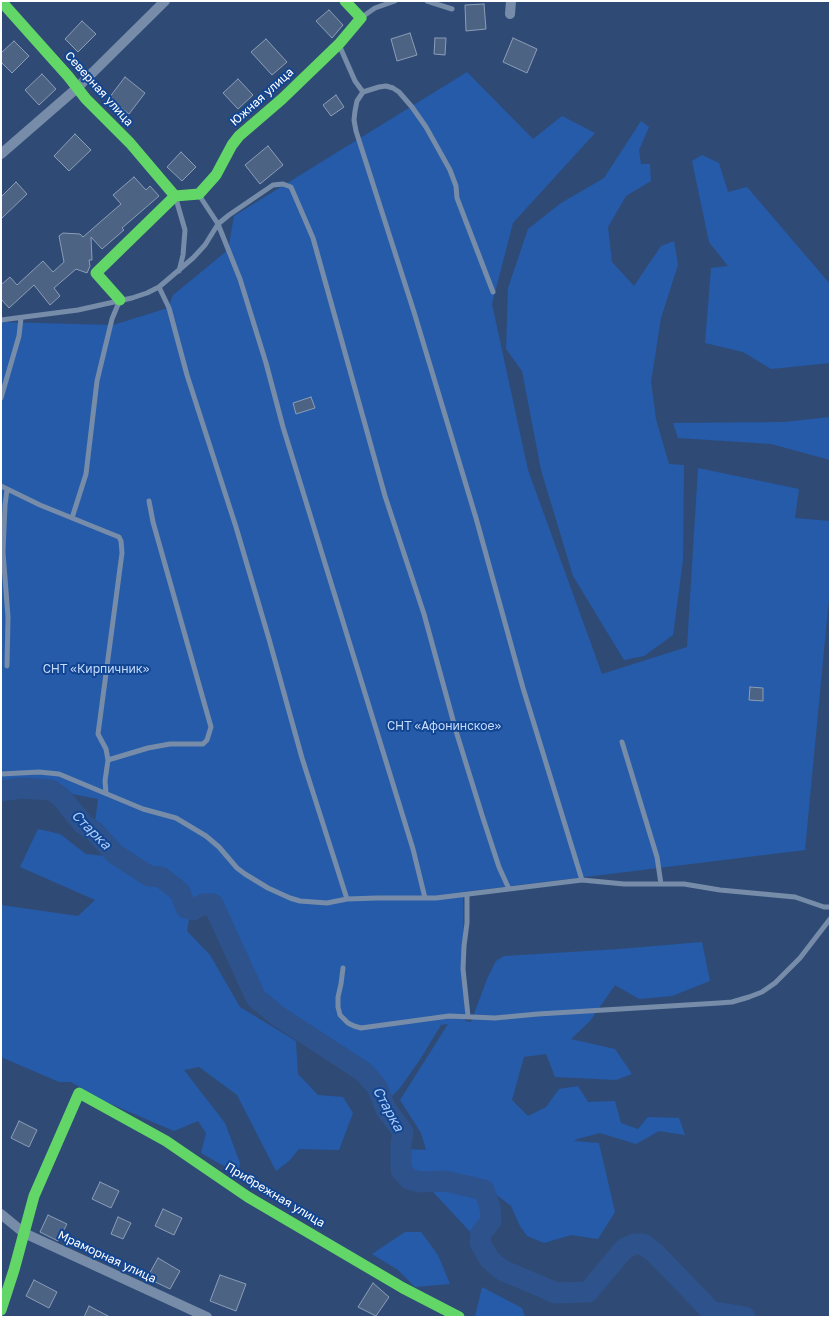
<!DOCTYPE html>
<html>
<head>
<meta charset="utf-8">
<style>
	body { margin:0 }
	#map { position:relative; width:831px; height:1318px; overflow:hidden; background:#2f4b75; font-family:"Golos Text",sans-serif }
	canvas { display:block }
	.frame { position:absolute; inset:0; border:2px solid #fff; pointer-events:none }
</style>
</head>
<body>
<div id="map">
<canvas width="831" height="1318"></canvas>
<div class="frame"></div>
</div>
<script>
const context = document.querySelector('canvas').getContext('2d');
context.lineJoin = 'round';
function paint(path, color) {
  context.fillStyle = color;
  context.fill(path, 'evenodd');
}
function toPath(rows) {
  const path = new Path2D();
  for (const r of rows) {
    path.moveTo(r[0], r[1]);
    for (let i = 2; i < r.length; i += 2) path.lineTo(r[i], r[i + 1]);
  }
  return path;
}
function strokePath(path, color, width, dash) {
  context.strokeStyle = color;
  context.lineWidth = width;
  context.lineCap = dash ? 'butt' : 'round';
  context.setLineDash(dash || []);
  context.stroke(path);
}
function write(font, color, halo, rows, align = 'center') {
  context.font = font + ' "Golos Text",sans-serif';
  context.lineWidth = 4;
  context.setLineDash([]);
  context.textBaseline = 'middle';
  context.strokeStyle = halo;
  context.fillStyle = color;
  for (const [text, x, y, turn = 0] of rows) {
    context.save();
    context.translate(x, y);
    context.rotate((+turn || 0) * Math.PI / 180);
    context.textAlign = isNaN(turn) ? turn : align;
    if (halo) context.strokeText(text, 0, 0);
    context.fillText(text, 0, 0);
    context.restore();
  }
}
const green = toPath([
	[467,72,533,139,562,116,595,133,513,223,492,304,528,470,602,674,687,647,698,468,799,489,795,518,830,521,830,587,805,850,463,892,465,1021,471,1022,487,979,496,961,504,956,619,949,702,942,710,981,672,996,639,999,615,985,590,1021,571,1039,615,1049,632,1074,616,1080,555,1077,546,1054,524,1057,512,1100,528,1116,546,1107,559,1089,578,1086,588,1102,615,1101,621,1123,638,1129,648,1117,679,1118,685,1135,659,1131,636,1144,600,1133,577,1139,574,1141,599,1143,615,1212,598,1239,571,1235,544,1243,527,1236,520,1226,511,1206,486,1187,441,1175,421,1180,411,1177,404,1170,404,1149,426,1150,421,1133,400,1100,448,1024,441,1025,421,1058,400,1088,386,1102,379,1085,369,1069,336,1049,336,1047,330,1049,278,1016,256,998,213,904,204,904,193,910,186,908,180,892,161,877,149,876,115,854,94,831,98,799,1,780,1,322,113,325,168,308,173,295,228,250,234,216],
	[641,121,649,127,639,150,641,164,650,164,651,181,626,196,608,227,612,262,634,286,661,246,674,241,678,265,661,318,651,382,656,419,669,464,684,465,683,560,673,635,644,656,624,660,573,576,541,470,522,371,506,349,508,288,528,229,561,203,604,178],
	[702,155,719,163,728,192,747,187,830,284,830,363,771,369,743,352,705,343,711,268,728,266,709,242,692,161],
	[830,417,830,460,771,444,678,438,673,423,784,422],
	[38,829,60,834,86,854,106,856,147,882,157,881,174,897,189,920,187,931,210,955,240,1007,296,1041,298,1074,318,1095,343,1097,353,1113,339,1150,299,1149,289,1161,276,1171,237,1095,199,1067,184,1070,225,1123,240,1163,238,1174,201,1153,206,1133,198,1121,174,1131,104,1101,71,1082,59,1082,1,1057,1,905,78,916,95,900,20,867],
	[446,1182,483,1191,488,1209,489,1221,475,1237,434,1193,431,1185],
	[405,1232,421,1232,438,1255,450,1284,415,1287,398,1270,372,1254],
	[482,1287,522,1308,525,1317,475,1317]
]);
const river = toPath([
	[1,791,21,788,51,790,61,797,83,824,94,831,115,854,149,876,161,877,180,892,186,908,193,910,204,904,213,904,256,998,278,1016,364,1072,377,1087,386,1109,403,1132,401,1144,401,1170,409,1179,420,1182,445,1181,484,1190,490,1207,491,1221,481,1233,480,1243,490,1260,502,1270,556,1293,588,1292,624,1249,634,1244,643,1244,655,1253,712,1312,745,1317]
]);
const building = toPath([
	[484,4,486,29,466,31,465,5,484,4],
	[329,10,343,25,332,38,316,21,329,10],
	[82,21,96,34,78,52,65,39,82,21],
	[410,33,417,55,397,61,391,39,410,33],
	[435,38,446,38,445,55,434,54,435,38],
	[513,38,537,49,527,73,503,62,513,38],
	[266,39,287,62,272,75,251,52,266,39],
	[14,41,29,56,12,73,1,62,1,53,14,41],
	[42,74,56,89,39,105,25,90,42,74],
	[125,77,145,93,129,114,109,98,125,77],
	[238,79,253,95,238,109,223,93,238,79],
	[336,95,344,107,331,116,323,105,336,95],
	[75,134,91,150,69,171,54,156,75,134],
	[268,146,283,165,260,184,245,165,268,146],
	[181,152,196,167,182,181,167,167,181,152],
	[134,177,146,190,150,186,159,196,122,228,124,230,102,249,91,237,92,260,89,260,90,266,87,273,76,269,54,288,60,296,50,305,34,285,9,308,1,299,1,285,10,277,17,285,43,261,53,272,64,262,59,236,63,233,80,234,83,237,121,204,113,195,134,177],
	[16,182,27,194,1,219,1,197,16,182],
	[311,397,315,408,296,414,293,403,311,397],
	[750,687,763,688,763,701,749,700,750,687],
	[19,1121,37,1130,29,1147,11,1138,19,1121],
	[100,1182,119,1191,111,1208,92,1199,100,1182],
	[163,1209,182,1218,174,1235,155,1226,163,1209],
	[48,1215,67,1224,58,1241,40,1232,48,1215],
	[118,1217,131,1223,123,1239,111,1234,118,1217],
	[158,1258,180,1271,170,1289,147,1278,158,1258],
	[220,1275,246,1284,236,1311,210,1301,220,1275],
	[34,1280,57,1292,49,1308,26,1296,34,1280],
	[373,1283,389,1297,376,1316,358,1307,373,1283],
	[89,1306,110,1317,84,1317,89,1306]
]);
const lane = toPath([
	[427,1,452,9],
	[362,17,375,8,395,1],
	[340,47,355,81,363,92,379,87,386,86,393,88,399,92,412,107,426,127,450,170,456,186,457,198,493,292],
	[363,92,357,101,355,111,354,120,356,131,414,312,476,518,523,688,582,880],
	[199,195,218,224,240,279,266,363,283,427,413,849,425,898],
	[176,199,185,230,183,255,179,271],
	[159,287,169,308,187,375,236,527,269,639,302,758,347,899],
	[1,320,78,310,132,298,147,293,159,287,193,258,205,245,218,224,229,215,273,185,283,184,291,187,313,238,385,496,424,614,456,731,482,815,499,867,509,889],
	[1,398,19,336,21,318],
	[1,486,40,505,119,537,121,541,122,553,98,734,106,749,108,760,105,781,106,793],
	[7,490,5,505,3,552,8,617,7,666],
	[72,518,86,474,97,381,112,319,119,302],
	[622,742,657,857,661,884],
	[108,760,148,748,170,744,203,744,207,740,211,727,153,522,149,501],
	[1,774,39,772,59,774,143,809,176,818,206,836,219,847,237,868,245,874,268,888,290,898,300,901,327,903,347,899,377,898,436,898,582,880,624,884,684,884,720,890,795,897,824,907,830,907],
	[467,895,467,923,464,946,463,969,468,1016],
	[343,968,341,984,338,997,338,1007,340,1015,348,1023,354,1026,361,1028,449,1016,495,1018,538,1014,719,1003,732,1002,749,997,762,992,775,983,800,958,830,919]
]);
const street = toPath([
	[510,14,511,1],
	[1,154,77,88,165,1],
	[1,1214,24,1233,207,1317]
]);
const fast = toPath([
	[1,1,68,76,86,99,130,143,175,196],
	[120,300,96,273,175,196,199,194,216,175,232,145,239,136,282,99,339,44,361,18,345,1],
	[1,1310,14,1270,34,1196,79,1093,166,1141,248,1197,403,1288,459,1317]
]);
const streetNames = [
	["Северная улица",99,89,48],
	["Южная улица",262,97,-42],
	["Прибрежная улица",275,1195,31],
	["Мраморная улица",107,1257,25]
];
const parkNames = [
	["СНТ «Кирпичник»",96,669],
	["СНТ «Афонинское»",444,726]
];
const waterNames = [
	["Старка",91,830,45],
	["Старка",388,1109,61]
];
paint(green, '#255ba9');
strokePath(river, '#2e528b', 21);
paint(building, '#4c6384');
strokePath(building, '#8c9db6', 1);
strokePath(lane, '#768ca8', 5);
strokePath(street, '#768ca8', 10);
strokePath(fast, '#63d668', 11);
write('12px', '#fff', '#124592', streetNames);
write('12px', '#c6ddfd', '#124592', parkNames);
write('italic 14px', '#aaccf9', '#124592', waterNames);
</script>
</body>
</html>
